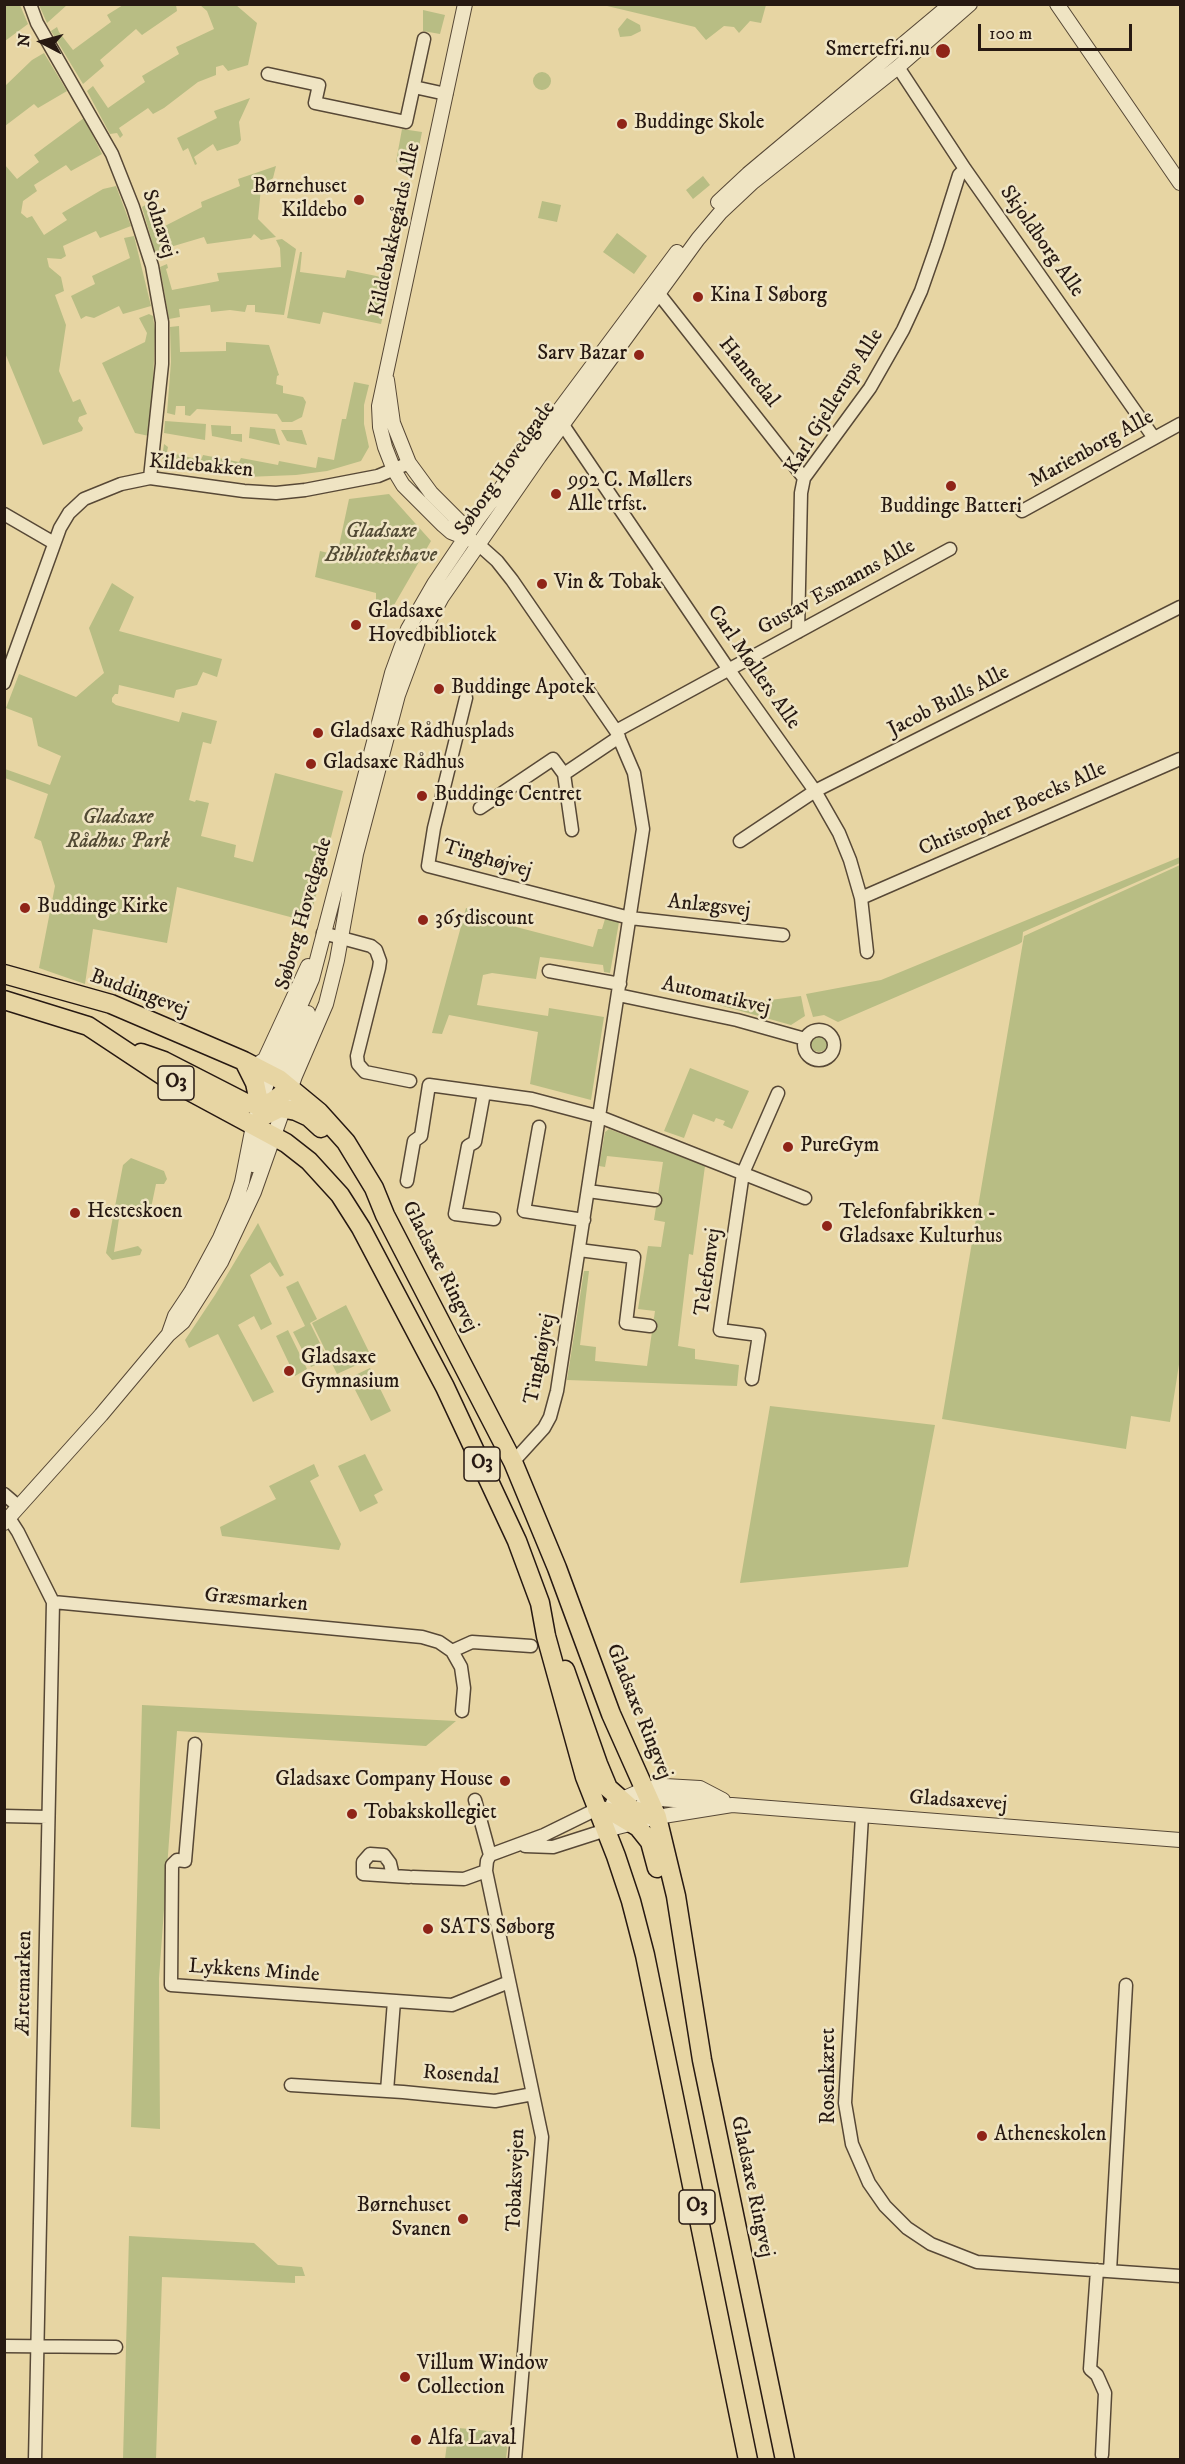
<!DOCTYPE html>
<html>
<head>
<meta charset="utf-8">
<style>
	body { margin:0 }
	#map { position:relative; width:1185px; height:2464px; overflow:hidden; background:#e7d5a3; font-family:"IM FELL DW Pica",serif }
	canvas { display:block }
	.frame { position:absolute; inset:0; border:6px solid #271912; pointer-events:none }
	.north { position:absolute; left:12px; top:12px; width:60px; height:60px; -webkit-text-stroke:4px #efe4c3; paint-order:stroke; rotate:276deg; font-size:16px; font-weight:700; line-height:24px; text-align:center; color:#271912 }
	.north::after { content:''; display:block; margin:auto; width:21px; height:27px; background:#271912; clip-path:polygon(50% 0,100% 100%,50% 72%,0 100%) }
	.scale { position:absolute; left:978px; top:24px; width:154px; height:27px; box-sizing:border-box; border:3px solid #271912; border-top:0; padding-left:8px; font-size:18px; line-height:21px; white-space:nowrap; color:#271912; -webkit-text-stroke:4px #efe4c3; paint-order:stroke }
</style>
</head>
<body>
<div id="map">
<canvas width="1185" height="2464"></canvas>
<div class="frame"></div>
<div class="north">N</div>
<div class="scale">100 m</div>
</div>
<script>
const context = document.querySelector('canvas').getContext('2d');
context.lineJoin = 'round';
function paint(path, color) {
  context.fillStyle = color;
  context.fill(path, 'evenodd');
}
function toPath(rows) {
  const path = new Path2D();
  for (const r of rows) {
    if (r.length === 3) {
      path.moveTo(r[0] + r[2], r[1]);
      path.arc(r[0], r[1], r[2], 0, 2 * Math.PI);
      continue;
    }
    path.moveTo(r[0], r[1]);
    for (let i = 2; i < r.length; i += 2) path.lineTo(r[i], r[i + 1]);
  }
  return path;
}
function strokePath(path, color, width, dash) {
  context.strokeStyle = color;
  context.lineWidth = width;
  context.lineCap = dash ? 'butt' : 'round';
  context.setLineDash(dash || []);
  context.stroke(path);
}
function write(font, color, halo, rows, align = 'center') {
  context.font = font + ' "IM FELL DW Pica",serif';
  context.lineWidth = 5;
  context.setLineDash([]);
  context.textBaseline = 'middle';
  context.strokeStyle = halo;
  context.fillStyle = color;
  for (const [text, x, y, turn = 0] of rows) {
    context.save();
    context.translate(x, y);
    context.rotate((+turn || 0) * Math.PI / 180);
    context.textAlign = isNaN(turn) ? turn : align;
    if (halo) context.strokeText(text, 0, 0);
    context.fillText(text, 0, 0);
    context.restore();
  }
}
const green = toPath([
	[5,4,20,5,28,24,5,41],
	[39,5,67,4,67,5,47,23],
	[123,5,176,5,177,11,142,35,136,29,100,60,104,66,83,84,51,31,57,27,59,32,73,50,111,22,107,15],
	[200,5,236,5,257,23,248,65,228,71,223,65,216,67,216,75,198,82,164,108,153,114,148,108,119,128,123,135,120,138,117,133,110,134,87,91,93,86,108,108,145,82,142,76,179,54,176,47,214,29,207,11],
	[603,5,766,5,761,23,750,21,739,33,734,27,724,26,706,40,695,27],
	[423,10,445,15,440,34,423,31],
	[627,18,640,25,641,31,631,36,620,37,618,29],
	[44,53,67,91,38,108,34,104,5,126,5,86,32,60],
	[542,81,9],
	[250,98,239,122,241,140,238,144,217,151,213,144,194,157,197,164,195,165,188,148,183,151,177,138,217,118,214,111],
	[84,118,102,154,71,171,66,165,34,185,37,191,23,201,21,213,27,218,32,216,44,235,67,220,62,213,103,189,116,186,131,226,100,238,96,231,63,246,66,256,61,259,47,258,49,267,61,277,64,291,55,295,66,325,59,371,73,402,80,399,87,414,79,417,78,421,83,428,82,431,43,445,5,353,5,165,17,179,39,162,34,155],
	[402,129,422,132,415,167,396,162],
	[276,166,273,178,261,188,258,219,276,237,261,240,254,234,251,238,207,244,204,237,167,248,168,256,157,259,142,207,149,203,161,228,202,207,201,202,240,186,238,179],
	[703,176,710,185,693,199,686,190],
	[542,201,561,205,557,222,538,218],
	[617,233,647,256,634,274,603,252],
	[134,236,151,306,123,314,119,306,94,318,86,316,81,319,71,296,95,284,92,276,130,258,124,238],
	[282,239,296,249,284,315,255,312,255,305,247,305,245,312,230,310,211,312,210,305,179,309,180,317,169,319,160,267,167,264,168,268,166,269,172,290,219,281,217,273,281,267,280,248,276,240],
	[300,252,302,252,300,272,345,278,347,270,391,279,381,324,323,312,320,324,287,318],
	[149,314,153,316,155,331,153,387,149,436,135,433,102,363,145,342,147,333,139,318],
	[179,326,180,352,226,351,226,342,269,345,279,375,277,376,276,384,283,386,283,393,303,397,306,402,302,417,292,422,282,422,277,414,197,409,190,416,185,415,185,406,176,406,175,415,167,413,171,362,170,327],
	[354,382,369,385,364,405,364,424,369,447,361,461,327,471,296,475,246,477,216,474,171,466,162,458,164,444,168,447,167,452,201,460,203,455,239,462,241,458,278,465,279,461,316,468,318,457,334,460,342,419,346,419],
	[165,421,206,424,205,440,164,433],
	[211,425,231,426,231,434,242,434,242,442,212,436],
	[250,427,275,429,280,445,249,438],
	[281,430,302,430,307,445,287,441],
	[389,494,431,541,390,612,376,609,376,593,315,577,320,551,337,555,349,499],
	[112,583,134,597,119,631,222,659,217,677,203,672,197,685,176,690,174,698,119,685,118,694,115,694,112,698,112,702,116,705,179,722,182,712,217,721,211,744,203,742,189,800,195,802,196,800,209,803,201,836,236,845,234,857,253,862,275,773,343,791,309,922,177,887,167,943,93,929,85,984,39,968,55,886,41,841,34,838,48,794,5,778,5,769,50,785,61,756,38,746,32,718,6,708,19,674,76,697,104,673,89,628],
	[1180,857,1180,863,1023,932,1022,942,1019,944,838,1022,824,1015,813,1017,806,994,881,980],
	[1180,865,1180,1358,1170,1422,1131,1416,1126,1449,942,1419,1024,936],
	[466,908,479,911,478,917,593,947,598,929,602,929,605,919,619,922,610,973,604,972,603,965,540,957,536,979,492,973,483,975,477,1005,548,1016,549,1008,604,1017,591,1100,530,1084,538,1032,449,1015,442,1034,432,1033],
	[801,996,805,1016,791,1025,712,1003,747,1003],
	[819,1043,9],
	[690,1068,749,1091,732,1129,723,1125,725,1121,716,1118,714,1122,693,1114,684,1138,664,1131],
	[609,1129,705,1166,693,1255,689,1254,678,1346,695,1349,695,1359,739,1365,737,1386,567,1380,584,1271,589,1271,580,1345,596,1347,595,1361,647,1366,655,1311,638,1309,648,1246,661,1247,665,1222,654,1220,663,1162,607,1156,605,1167,599,1166,605,1132],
	[131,1158,164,1171,167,1179,164,1184,156,1184,150,1213,143,1216,120,1212,114,1252,138,1246,142,1250,140,1255,112,1260,106,1253,123,1165],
	[258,1223,284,1275,280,1277,270,1262,250,1275,272,1324,261,1330,254,1316,238,1325,274,1392,253,1402,218,1334,189,1348,185,1340,215,1295],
	[298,1281,317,1319,310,1323,328,1359,311,1367,293,1332,305,1326,286,1287],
	[346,1305,372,1358,337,1374,312,1323],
	[288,1330,307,1369,295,1376,276,1336],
	[370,1368,391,1411,371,1421,349,1378],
	[770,1406,935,1425,908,1567,740,1583],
	[365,1454,383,1490,374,1495,378,1503,360,1512,338,1466],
	[314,1464,319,1476,310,1481,341,1544,339,1550,222,1536,220,1527,276,1499,269,1486],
	[142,1705,456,1721,426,1746,177,1731,159,1978,160,2129,131,2127],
	[129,2236,254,2243,278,2265,302,2267,305,2276,295,2276,295,2283,162,2277,156,2459,123,2459],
	[449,2427,509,2433,506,2459,445,2459]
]);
const minor = toPath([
	[30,4,37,23,112,154,133,207,152,266,162,322,162,364,150,478],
	[898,67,965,169,1154,438],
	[268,74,319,85,315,103,406,122,424,39],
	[414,87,446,94],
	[659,294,804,478],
	[563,425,729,670,815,791,839,833,850,860,861,898,867,952],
	[1022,511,1180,424],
	[4,514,54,543],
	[478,544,497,561,512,580,616,731,634,773,643,829,557,1391,550,1417,544,1428,513,1462],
	[798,632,801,493,804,478,870,388,903,330,921,291,937,245,959,175,965,169],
	[4,683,60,528,69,513,84,499,121,484,150,478,244,491,276,493,305,490,378,476,409,463],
	[466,698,434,828,428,866,630,918,783,935],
	[616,731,950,549],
	[480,808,553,759,564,774],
	[572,830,564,774,619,737],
	[740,841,815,791,1180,607],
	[861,898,1180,759],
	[323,933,371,946,376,950,380,961,379,968,357,1056,358,1064,365,1072,410,1081],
	[549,971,620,984],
	[618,995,737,1020,805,1039],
	[819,1045,15],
	[484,1093,475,1142,468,1146,455,1214,494,1219],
	[539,1127,524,1211,584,1220],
	[407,1181,414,1141,421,1136,429,1085,532,1099,600,1117,805,1198],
	[588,1191,655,1200],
	[579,1250,634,1257,626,1323,650,1326],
	[752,1379,759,1335,720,1330,743,1173,778,1093],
	[4,1494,18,1506],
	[9,1518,18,1532,53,1602,35,2460],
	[53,1602,422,1637,439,1642,452,1651,461,1667,464,1688,462,1711],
	[452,1651,472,1642,531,1646],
	[195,1744,185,1861,177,1860,172,1865,171,1985,452,2005,509,1982],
	[475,1800,490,1855],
	[4,1816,48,1817],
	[862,1816,845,2103,852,2144,869,2183,885,2206,907,2228,931,2244,977,2262,1180,2276],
	[525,1846,553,1847,606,1830],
	[393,1876,363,1874,363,1862,370,1854,384,1855,390,1863,393,1876,409,1877],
	[413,1877,464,1879,486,1871],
	[291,2085,403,2092,495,2101,533,2094],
	[387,2091,394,2001],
	[1097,2270,1090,2369,1097,2375,1105,2393,1102,2455],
	[1110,2271,1126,1985],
	[4,2346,116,2347],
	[515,2460,542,2137,486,1871,487,1861,490,1855,544,1835,597,1809]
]);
const tertiary = toPath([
	[465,4,379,406,380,427,385,447,394,470,403,485,443,525,451,532,471,540],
	[1057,4,1180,183],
	[718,202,748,174,951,4],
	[387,380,393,423,409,463,431,493,459,521,466,536],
	[255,1066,265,1059,308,966],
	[279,1079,308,1013],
	[253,1165,262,1130],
	[169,1333,175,1316,191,1292,220,1238,236,1201,242,1182,253,1126,270,1074,312,979,392,673,408,629,434,584,478,519,677,252],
	[4,1523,101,1415,168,1335,183,1322,221,1262,254,1192,295,1076,326,1004,337,960,356,854,398,695,418,641,442,597,539,457,698,239,720,213,753,182,898,67,970,4],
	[613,1803,645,1789,665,1786,700,1788,723,1800],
	[643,1804,660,1799,716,1803],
	[606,1830,657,1817,732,1805,1180,1840]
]);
const primary = toPath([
	[4,974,111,1004,244,1061,279,1079,319,1112,346,1142,374,1188,385,1215,513,1462,557,1568,611,1714,657,1817,676,1896,702,2060,785,2460],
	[4,1000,88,1026,171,1081,286,1143,309,1161,340,1195,361,1228,445,1387,517,1541,540,1603,546,1636,585,1777,616,1856,631,1901,645,1955,748,2460],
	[141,1053,164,1061,246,1103,261,1105,273,1101,290,1088],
	[244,1061,255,1083,262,1116],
	[264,1116,280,1108,296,1111,309,1117,321,1128],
	[565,1670,598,1764,608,1788,633,1810,657,1817],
	[597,1809,616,1814,638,1827,650,1842,657,1868]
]);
const markers = [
	[943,51,8,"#8f2418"],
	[622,124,6,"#8f2418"],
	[359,200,6,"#8f2418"],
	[698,297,6,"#8f2418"],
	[639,355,6,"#8f2418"],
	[951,486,6,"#8f2418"],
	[556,494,6,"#8f2418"],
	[542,584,6,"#8f2418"],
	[356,625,6,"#8f2418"],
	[439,689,6,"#8f2418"],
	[318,733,6,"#8f2418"],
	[311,764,6,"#8f2418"],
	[422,796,6,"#8f2418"],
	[25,908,6,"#8f2418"],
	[423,920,6,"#8f2418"],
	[788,1147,6,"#8f2418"],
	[75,1213,6,"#8f2418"],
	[827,1226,6,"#8f2418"],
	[289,1371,6,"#8f2418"],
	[505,1781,6,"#8f2418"],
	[352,1814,6,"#8f2418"],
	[428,1929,6,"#8f2418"],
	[982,2136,6,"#8f2418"],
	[463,2219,6,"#8f2418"],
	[405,2377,6,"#8f2418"],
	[416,2440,6,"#8f2418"]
];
const shields = [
	[176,1083,36],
	[482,1464,36],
	[697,2207,36]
];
const shieldNames = [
	["O3",176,1083],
	["O3",482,1464],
	["O3",697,2207]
];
const poiNames = [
	["Smertefri.nu",930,51,"right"],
	["Buddinge Skole",634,124],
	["Børnehuset",347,188,"right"],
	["Kildebo",347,212,"right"],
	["Kina I Søborg",710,297],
	["Sarv Bazar",627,355,"right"],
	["992 C. Møllers",568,482],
	["Alle trfst.",568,506],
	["Buddinge Batteri",951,508,"center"],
	["Vin & Tobak",554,584],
	["Gladsaxe",368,613],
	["Hovedbibliotek",368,637],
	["Buddinge Apotek",451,689],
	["Gladsaxe Rådhusplads",330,733],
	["Gladsaxe Rådhus",323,764],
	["Buddinge Centret",434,796],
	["Buddinge Kirke",37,908],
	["365discount",435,920],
	["PureGym",800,1147],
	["Hesteskoen",87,1213],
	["Telefonfabrikken -",839,1214],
	["Gladsaxe Kulturhus",839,1238],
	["Gladsaxe",301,1359],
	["Gymnasium",301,1383],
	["Gladsaxe Company House",493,1781,"right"],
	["Tobakskollegiet",364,1814],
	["SATS Søborg",440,1929],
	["Atheneskolen",994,2136],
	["Børnehuset",451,2207,"right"],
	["Svanen",451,2231,"right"],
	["Villum Window",417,2365],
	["Collection",417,2389],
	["Alfa Laval",428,2440]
];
const streetNames = [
	["Solnavej",158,224,72],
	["Kildebakkegårds Alle",396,230,-78],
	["Skjoldborg Alle",1041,242,55],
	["Hannedal",748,373,51],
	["Karl Gjellerups Alle",835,402,-58],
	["Marienborg Alle",1092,450,-29],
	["Kildebakken",201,467,5],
	["Søborg Hovedgade",506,469,-55],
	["Gustav Esmanns Alle",837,588,-29],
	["Carl Møllers Alle",753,668,55],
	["Jacob Bulls Alle",949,702,-27],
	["Christopher Boecks Alle",1013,810,-24],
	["Tinghøjvej",487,860,16],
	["Anlægsvej",709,907,6],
	["Søborg Hovedgade",305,914,-74],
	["Buddingevej",139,994,20],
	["Automatikvej",716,997,13],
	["Gladsaxe Ringvej",439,1267,63],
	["Telefonvej",709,1272,-82],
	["Tinghøjvej",541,1359,-79],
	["Græsmarken",256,1601,5],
	["Gladsaxe Ringvej",638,1712,68],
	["Gladsaxevej",958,1802,4],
	["Lykkens Minde",254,1972,4],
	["Ærtemarken",25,1983,-89],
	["Rosendal",461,2076,4],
	["Rosenkæret",830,2076,-90],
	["Tobaksvejen",517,2180,-88],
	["Gladsaxe Ringvej",751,2187,78]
];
const parkNames = [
	["Gladsaxe",381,533],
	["Bibliotekshave",381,557],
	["Gladsaxe",118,819],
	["Rådhus Park",118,843]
];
paint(green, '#b8bd84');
strokePath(minor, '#574836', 15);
strokePath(tertiary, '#574836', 16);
strokePath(primary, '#271912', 21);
strokePath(minor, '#efe4c3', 12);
strokePath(tertiary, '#efe4c3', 14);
strokePath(primary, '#e7d5a3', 18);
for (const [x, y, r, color] of markers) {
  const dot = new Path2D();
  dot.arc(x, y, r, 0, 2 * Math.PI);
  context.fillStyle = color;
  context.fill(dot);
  strokePath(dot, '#efe4c3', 2);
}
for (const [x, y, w] of shields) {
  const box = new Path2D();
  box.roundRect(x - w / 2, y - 17, w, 34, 4.5);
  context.fillStyle = '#efe4c3';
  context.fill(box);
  strokePath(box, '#271912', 1.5);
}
write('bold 20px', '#271912', null, shieldNames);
write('21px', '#271912', '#efe4c3', poiNames, 'left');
write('21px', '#271912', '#efe4c3', streetNames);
write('italic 21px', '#524a34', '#efe4c3', parkNames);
</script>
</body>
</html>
